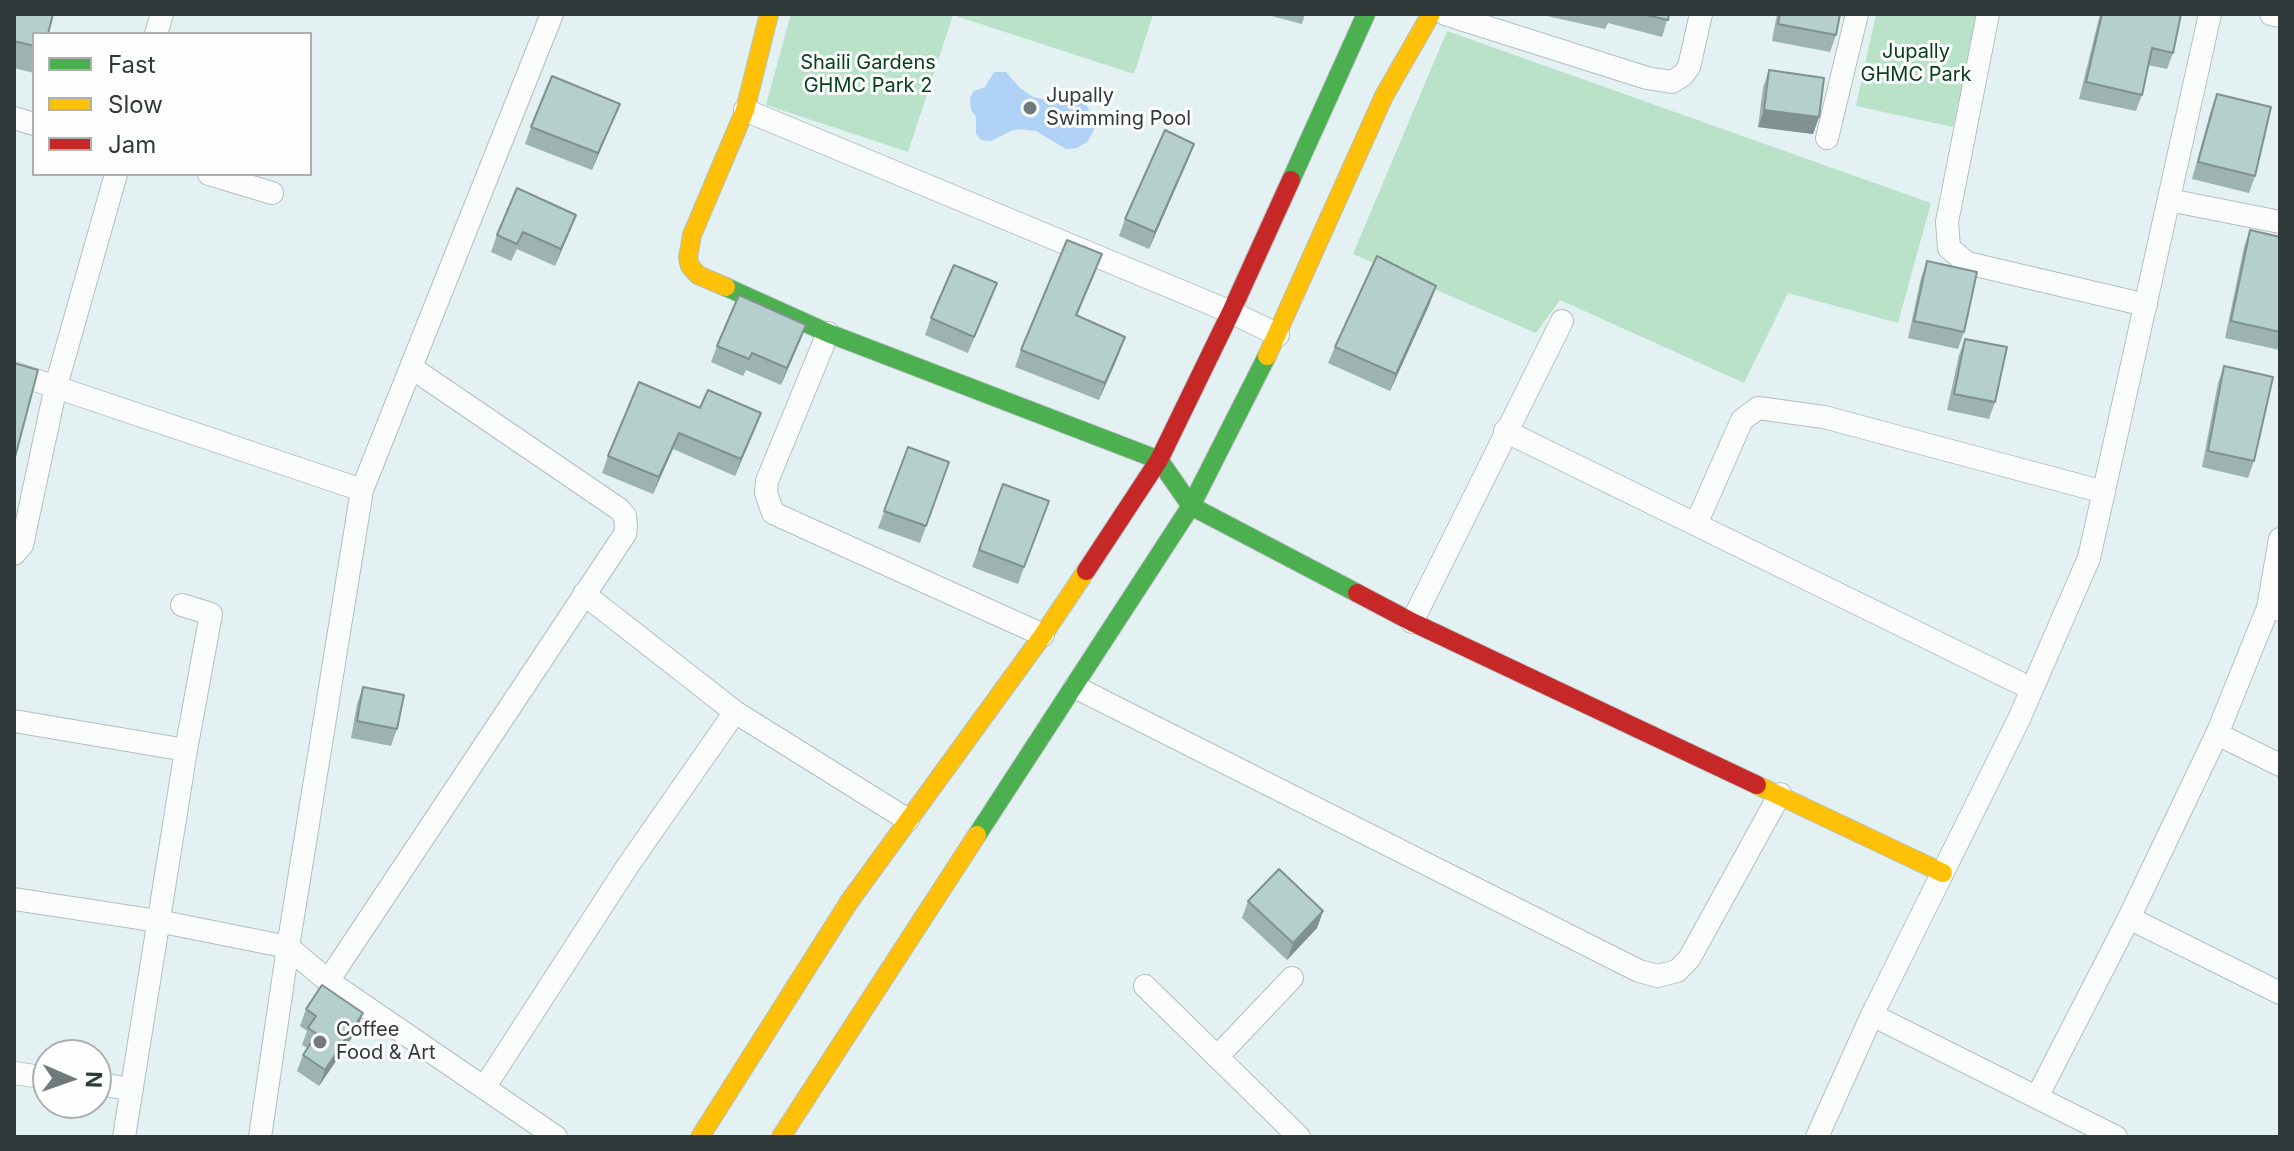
<!DOCTYPE html>
<html>
<head>
<meta charset="utf-8">
<style>
	body { margin:0 }
	#map { position:relative; width:2294px; height:1151px; overflow:hidden; background:#e4f1f2; font-family:Inter,sans-serif }
	canvas { display:block }
	.frame { position:absolute; inset:0; border:16px solid #313a3b; pointer-events:none }
	.legend { position:absolute; left:32px; top:32px; width:280px; height:144px; box-sizing:border-box; background:#fefefe; border:2px solid #acb0b0; margin:0; padding:10px 14px; list-style:none; font-size:24px; color:#313a3b }
	.legend li { display:flex; align-items:center; gap:16px; height:40px }
	.legend b { width:40px; border:2px solid #acb0b0 }
	.north { position:absolute; left:32px; top:1039px; width:80px; height:80px; box-sizing:border-box; background:#fefefe; border:2px solid #acb0b0; border-radius:50%; rotate:92deg; font-size:22px; font-weight:700; line-height:32px; text-align:center; color:#313a3b }
	.north::after { content:''; display:block; margin:auto; width:28px; height:36px; background:#707a7b; clip-path:polygon(50% 0,100% 100%,50% 72%,0 100%) }
</style>
</head>
<body>
<div id="map">
<canvas width="2294" height="1151"></canvas>
<div class="frame"></div>
<ul class="legend">
<li><b style="height:10px;background:#4caf50"></b>Fast</li>
<li><b style="height:10px;background:#ffc107"></b>Slow</li>
<li><b style="height:10px;background:#c62828"></b>Jam</li>
</ul>
<div class="north">N</div>
</div>
<script>
const context = document.querySelector('canvas').getContext('2d');
context.lineJoin = 'round';
function paint(path, color) {
  context.fillStyle = color;
  context.fill(path, 'evenodd');
}
function toPath(rows) {
  const path = new Path2D();
  for (const r of rows) {
    path.moveTo(r[0], r[1]);
    for (let i = 2; i < r.length; i += 2) path.lineTo(r[i], r[i + 1]);
  }
  return path;
}
function strokePath(path, color, width, dash) {
  context.strokeStyle = color;
  context.lineWidth = width;
  context.lineCap = dash ? 'butt' : 'round';
  context.setLineDash(dash || []);
  context.stroke(path);
}
function write(font, color, halo, rows, align = 'center') {
  context.font = font + ' Inter,sans-serif';
  context.lineWidth = 6;
  context.setLineDash([]);
  context.textBaseline = 'middle';
  context.strokeStyle = halo;
  context.fillStyle = color;
  for (const [text, x, y, turn = 0] of rows) {
    context.save();
    context.translate(x, y);
    context.rotate((+turn || 0) * Math.PI / 180);
    context.textAlign = isNaN(turn) ? turn : align;
    if (halo) context.strokeText(text, 0, 0);
    context.fillText(text, 0, 0);
    context.restore();
  }
}
const green = toPath([
	[791,14,1153,14,1134,74,953,15,908,152,766,105],
	[1876,14,1978,14,1953,127,1856,106],
	[1447,31,1931,203,1898,323,1788,293,1744,383,1560,300,1536,333,1353,254]
]);
const water = toPath([
	[994,72,1006,72,1020,88,1033,97,1050,101,1070,98,1086,104,1095,121,1094,130,1088,141,1077,148,1066,149,1036,131,1020,129,1011,131,991,141,981,140,976,134,976,117,971,110,970,98,974,91,985,87]
]);
const street = toPath([
	[552,14,362,490,288,947,328,981,556,1137],
	[1445,14,1647,78,1672,82,1683,75,1689,67,1701,14],
	[1988,14,1947,222,1949,248,1967,263,2146,305],
	[2271,14,2280,16],
	[156,34,162,14],
	[745,110,1231,312,1278,335],
	[14,118,34,124],
	[1827,138,1857,14],
	[209,174,272,193],
	[2169,200,2280,222],
	[828,333,767,481,766,493,773,513,1043,635],
	[14,373,362,490],
	[1505,431,2032,689],
	[1696,524,1742,420,1758,408,1824,417,2104,492],
	[2280,539,2268,608,2280,610],
	[14,554,22,545,56,386,116,174],
	[584,594,735,712,908,820],
	[182,605,211,614,186,750],
	[1412,622,1562,321],
	[1075,687,1639,971,1658,976,1677,971,1689,959,1780,794],
	[14,721,186,750,124,1137],
	[2217,734,2280,765],
	[14,899,158,921,288,947,260,1137],
	[2129,918,2280,993],
	[328,981,625,534,626,526,625,516,619,509,412,368],
	[1145,986,1299,1137],
	[1872,1015,2116,1137],
	[1217,1057,1292,978],
	[14,1073,48,1078],
	[96,1084,132,1089],
	[484,1088,627,867,735,712],
	[2037,1097,2129,918,2217,734,2268,608],
	[1817,1137,1872,1015,2019,719,2089,558,2210,14]
]);
const fast = toPath([
	[1291,180,1366,14],
	[726,287,828,333,1159,460,1191,506,1357,593],
	[977,835,1191,506,1267,356]
]);
const slow = toPath([
	[726,287,698,275,690,266,688,258,692,235,745,110,769,14],
	[1267,356,1384,96,1431,14],
	[1757,785,1943,873],
	[700,1137,849,902,1043,635,1086,571],
	[781,1137,977,835]
]);
const jam = toPath([
	[1086,571,1159,460,1231,312,1291,180],
	[1357,593,1412,622,1757,785]
]);
const wall = toPath([
	[14,14,34,34,34,73,14,68],
	[1264,14,1305,14,1302,24],
	[1538,14,1669,14,1662,37,1608,23,1605,29],
	[1777,14,1840,14,1836,35,1830,52,1772,41],
	[2100,14,2181,14,2173,53,2167,69,2148,65,2142,95,2136,111,2079,99],
	[1769,70,1819,117,1813,134,1758,127,1763,87],
	[2217,94,2255,176,2249,193,2192,179,2211,110],
	[613,120,592,170,525,144,531,127],
	[1194,144,1149,249,1119,236,1125,219],
	[576,215,555,266,517,249,511,261,491,252,497,235],
	[2250,230,2280,237,2280,350,2225,338,2244,247],
	[1927,261,1964,332,1958,349,1908,338,1921,278],
	[1096,271,1077,316,1125,337,1099,400,1015,367,1021,350],
	[997,283,968,353,925,335,931,318],
	[1430,303,1390,391,1328,363,1335,347],
	[806,325,781,385,746,370,743,376,711,362,717,346],
	[1965,339,1995,402,1989,419,1947,410,1959,355],
	[2224,366,2254,461,2248,478,2202,467,2218,383],
	[700,408,761,413,735,476,673,449,653,494,602,473,608,456],
	[908,447,949,462,920,543,878,528],
	[1003,484,1049,501,1018,584,972,567],
	[363,687,397,729,391,746,351,738,357,704],
	[1248,901,1323,911,1317,928,1287,960,1242,918],
	[306,1009,357,1030,319,1086,297,1071,303,1055,307,1048,302,1045,307,1031,300,1026]
]);
const shadedWall = toPath([
	[620,104,613,120,592,170,598,153],
	[1764,110,1819,117,1813,134,1758,127],
	[1194,144,1188,160,1149,249,1155,232],
	[576,215,570,231,555,266,561,249],
	[1436,286,1430,303,1390,391,1396,374],
	[806,325,800,341,781,385,787,368],
	[1125,337,1119,354,1099,400,1105,383],
	[761,413,755,429,735,476,741,459],
	[679,433,673,449,653,494,659,477],
	[1323,911,1317,928,1287,960,1293,943],
	[363,1013,357,1030,319,1086,325,1070]
]);
const building = toPath([
	[14,14,53,14,48,34,34,34,34,46,14,41,14,14],
	[1642,14,1669,14,1668,20,1642,14],
	[1780,14,1840,14,1836,35,1778,24,1780,14],
	[2102,14,2181,14,2173,53,2152,48,2142,95,2086,82,2102,14],
	[1769,70,1824,78,1819,117,1764,110,1769,70],
	[552,76,620,104,598,153,531,127,552,76],
	[2217,94,2271,107,2255,176,2198,162,2217,94],
	[1165,130,1194,144,1155,232,1125,219,1165,130],
	[517,188,576,215,561,249,523,232,517,244,497,235,517,188],
	[2250,230,2280,237,2280,332,2231,321,2250,230],
	[1067,240,1102,254,1076,315,1125,337,1105,383,1021,350,1067,240],
	[1377,256,1436,286,1396,374,1335,347,1377,256],
	[1927,261,1977,272,1964,332,1914,321,1927,261],
	[954,265,997,283,974,337,931,318,954,265],
	[739,295,806,325,787,368,752,353,749,359,717,346,739,295],
	[1965,339,2007,347,1995,402,1954,394,1965,339],
	[14,363,38,370,14,461,14,363],
	[2224,366,2273,377,2254,461,2208,451,2224,366],
	[639,382,700,408,708,390,761,413,741,459,679,433,659,477,608,456,639,382],
	[908,447,949,462,926,526,884,511,908,447],
	[1003,484,1049,501,1024,567,979,550,1003,484],
	[363,687,404,695,397,729,357,721,363,687],
	[1279,869,1323,911,1293,943,1248,901,1279,869],
	[322,985,363,1013,325,1070,303,1055,317,1034,308,1028,316,1016,306,1009,322,985]
]);
const markers = [
	[1030,108,8,"#707a7b"],
	[320,1042,8,"#707a7b"]
];
const parkNames = [
	["Jupally",1916,52],
	["GHMC Park",1916,75],
	["Shaili Gardens",868,63],
	["GHMC Park 2",868,86]
];
const poiNames = [
	["Jupally",1046,96],
	["Swimming Pool",1046,119],
	["Coffee",336,1030],
	["Food & Art",336,1053]
];
paint(green, '#b9e2c9');
paint(water, '#b0d2f6');
strokePath(street, '#b4bebf', 24);
strokePath(fast, '#b4bebf', 20);
strokePath(slow, '#b4bebf', 20);
strokePath(jam, '#b4bebf', 20);
strokePath(street, '#fbfdfd', 22);
strokePath(fast, '#4caf50', 18);
strokePath(slow, '#ffc107', 18);
strokePath(jam, '#c62828', 18);
paint(wall, '#9cb3af');
paint(shadedWall, '#7f928f');
paint(building, '#b5d0cc');
strokePath(building, '#7f928f', 2);
for (const [x, y, r, color] of markers) {
  const dot = new Path2D();
  dot.arc(x, y, r, 0, 2 * Math.PI);
  context.fillStyle = color;
  context.fill(dot);
  strokePath(dot, '#fefefe', 3);
}
write('20px', '#06401f', '#fefefe', parkNames);
write('20px', '#313a3b', '#fefefe', poiNames, 'left');
</script>
</body>
</html>
